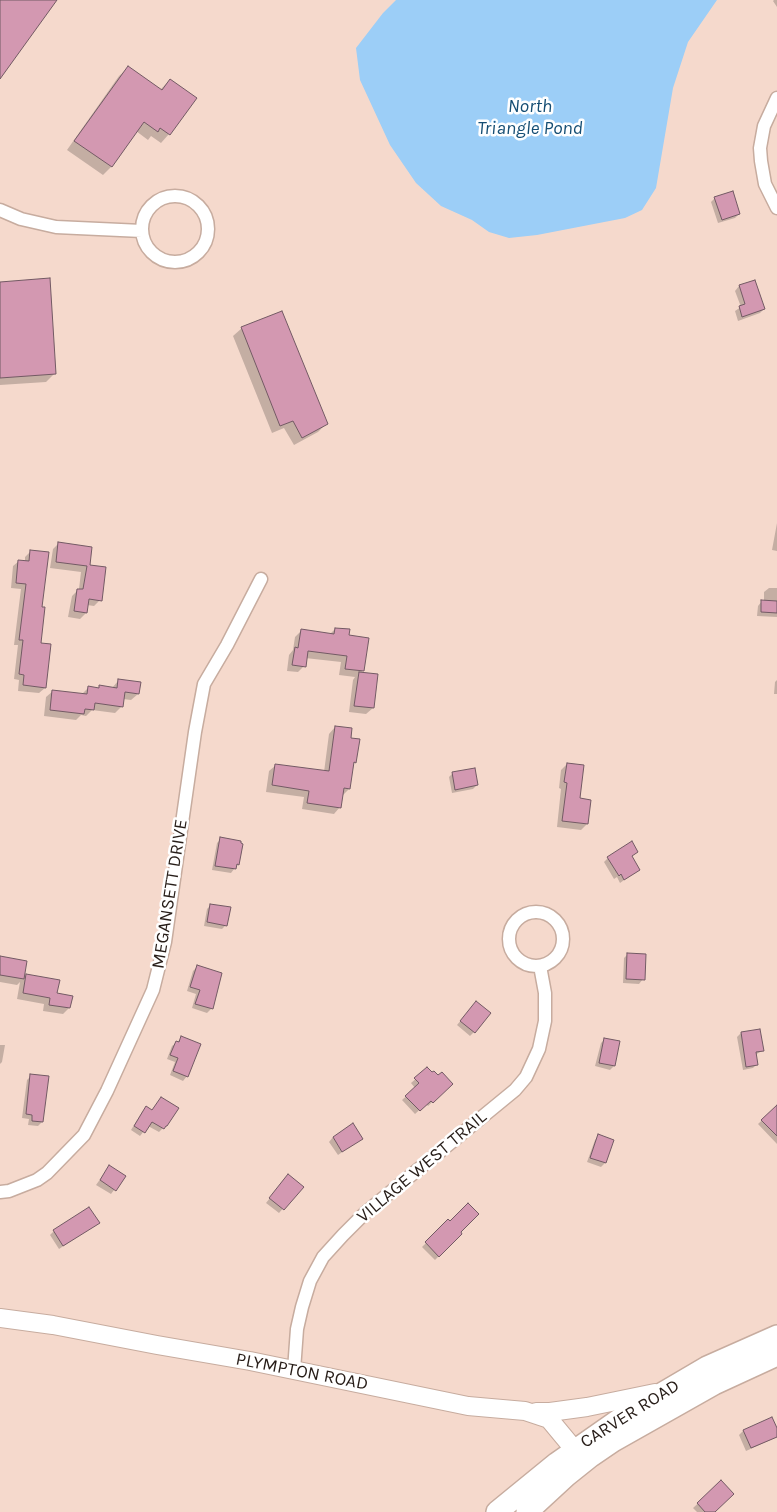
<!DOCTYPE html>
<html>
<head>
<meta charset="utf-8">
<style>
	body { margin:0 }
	canvas { display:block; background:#f5d9cc }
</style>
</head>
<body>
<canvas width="777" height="1512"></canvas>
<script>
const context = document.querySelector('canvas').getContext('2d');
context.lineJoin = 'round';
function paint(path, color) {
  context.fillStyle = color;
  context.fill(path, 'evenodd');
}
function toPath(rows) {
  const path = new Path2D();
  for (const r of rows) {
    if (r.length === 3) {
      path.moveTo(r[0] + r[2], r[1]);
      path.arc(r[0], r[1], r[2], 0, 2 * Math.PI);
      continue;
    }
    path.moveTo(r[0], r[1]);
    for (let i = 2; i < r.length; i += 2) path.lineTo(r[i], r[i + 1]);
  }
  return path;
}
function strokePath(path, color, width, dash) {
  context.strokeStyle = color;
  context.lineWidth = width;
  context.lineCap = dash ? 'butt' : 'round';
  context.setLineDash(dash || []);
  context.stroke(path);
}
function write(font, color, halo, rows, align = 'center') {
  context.font = font + ' Karla,sans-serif';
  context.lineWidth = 5;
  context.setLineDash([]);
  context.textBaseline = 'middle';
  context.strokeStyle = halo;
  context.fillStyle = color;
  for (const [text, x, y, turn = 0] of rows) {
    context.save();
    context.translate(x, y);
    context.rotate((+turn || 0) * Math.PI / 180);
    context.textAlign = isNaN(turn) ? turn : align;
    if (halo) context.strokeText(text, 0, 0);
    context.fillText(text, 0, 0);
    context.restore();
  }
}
const water = toPath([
	[396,0,717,0,688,42,673,88,656,188,642,210,625,218,537,235,509,238,489,232,472,220,441,206,416,183,390,145,360,80,356,48,383,13]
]);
const shadow = toPath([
	[774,0,777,0,777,7,773,1],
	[128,68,160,90,170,80,195,98,169,134,161,143,151,136,148,140,136,131,111,167,103,175,67,150,119,76],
	[715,198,739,214,735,218,718,223,711,202],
	[754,281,764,309,760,313,738,321,735,311,741,307,735,291,739,286],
	[0,283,55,373,46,382,0,385],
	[242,328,326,424,318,432,294,445,284,428,272,433,233,336],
	[777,523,777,551,772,550],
	[59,543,89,566,100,600,94,606,87,605,86,613,80,619,68,617,72,596,79,589,81,572,50,568,53,549],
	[31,551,40,644,50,645,45,688,39,693,18,691,19,680,14,679,18,645,14,645,21,589,11,588,13,566,19,561,25,562,25,557],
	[769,588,777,588,777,617,757,616,758,606,762,601,764,602,764,592],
	[335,629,348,636,363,671,360,673,373,708,366,714,349,712,353,680,355,677,339,675,341,662,305,658,304,666,298,672,287,671,289,655,293,650,295,637,301,631,330,634],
	[777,680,777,694,774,694,775,682],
	[118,681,138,694,131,700,123,699,122,706,115,713,92,710,86,716,81,715,76,720,44,716,46,697,53,691,81,695,88,688,98,689,100,687,112,688],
	[335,727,349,739,355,762,352,765,349,789,342,796,340,807,334,814,302,809,304,797,266,792,269,771,276,765,324,772,329,734],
	[567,764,587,824,581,830,557,827,561,789,559,788,561,770],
	[453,773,477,785,473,789,452,793,449,777],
	[221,839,238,864,231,873,212,870,217,843],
	[637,852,631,857,638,870,620,883,617,877,614,879,604,862,608,858],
	[211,905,226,925,222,929,204,926,207,909],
	[628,954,643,979,639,984,623,983,624,958],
	[0,957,23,979,26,975,56,994,69,1008,63,1014,43,1011,44,1004,17,999,20,982,17,985,0,982],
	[197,967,211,1009,207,1013,192,1008,196,994,187,991,193,971],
	[472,1007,474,1032,470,1036,457,1025],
	[741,1033,762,1051,755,1055,757,1064,753,1068,743,1070,737,1037],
	[182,1038,187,1076,183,1081,170,1075,175,1062,167,1059,172,1046],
	[605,1039,614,1066,610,1070,595,1066,601,1043],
	[0,1045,5,1045,2,1062,0,1064],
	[427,1069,452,1084,428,1106,426,1104,415,1114,402,1100,415,1088,411,1083],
	[31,1076,42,1122,38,1126,28,1125,29,1119,22,1118,27,1080],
	[161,1098,163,1128,159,1132,148,1126,140,1136,131,1130,142,1112,146,1108,151,1111],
	[775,1108,777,1110,777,1144,758,1124],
	[599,1136,613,1141,605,1163,601,1167,587,1162,595,1140],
	[333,1137,361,1139,338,1155,329,1142],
	[106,1171,124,1177,111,1194,96,1185],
	[284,1180,302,1187,279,1213,266,1203],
	[448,1221,461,1234,435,1260,422,1247],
	[98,1223,59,1249,50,1235,54,1231],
	[772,1419,777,1432,777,1437,746,1451,739,1435,743,1431],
	[721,1482,713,1512,697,1512,693,1508]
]);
const building = toPath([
	[0,0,57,0,0,79,0,0],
	[128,66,162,90,170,79,197,98,170,135,160,128,158,132,144,122,112,167,74,141,128,66],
	[733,191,740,214,722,220,714,197,733,191],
	[50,278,56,374,0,378,0,282,50,278],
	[755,280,765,309,742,317,739,306,745,304,739,285,755,280],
	[282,311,328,424,302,438,293,421,280,426,241,327,282,311],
	[58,542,92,547,90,565,106,567,102,601,89,599,87,613,74,611,77,589,83,589,87,566,56,562,58,542],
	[30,550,49,552,42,607,45,607,41,643,51,644,46,688,23,685,24,675,19,674,23,640,19,640,26,584,16,583,18,560,29,561,30,550],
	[761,600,777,601,777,613,761,612,761,600],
	[335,628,350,629,349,635,369,638,364,671,345,669,347,656,308,651,306,667,292,665,295,647,298,648,301,629,334,634,335,628],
	[359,672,378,674,374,708,354,706,359,672],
	[118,679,141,682,139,694,125,692,123,707,95,703,94,710,85,709,84,714,50,710,52,690,87,694,88,686,99,688,99,685,117,688,118,679],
	[335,726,352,728,351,738,360,739,356,763,354,762,350,789,344,788,341,808,307,803,309,791,272,785,275,764,329,771,335,726],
	[567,763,584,765,580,798,591,800,588,824,562,821,567,783,564,782,567,763],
	[475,768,478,785,455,790,452,772,475,768],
	[220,837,241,841,241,843,243,844,239,865,237,864,236,869,215,866,220,837],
	[632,841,638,852,632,856,640,870,624,880,621,874,619,876,607,857,632,841],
	[210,904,231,907,227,926,207,922,210,904],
	[627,953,646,954,645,980,626,979,627,953],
	[0,956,27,961,24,979,0,975,0,956],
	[197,965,222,973,213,1009,195,1004,200,990,190,987,197,965],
	[26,974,60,980,57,993,73,996,70,1008,49,1005,50,998,23,993,26,974],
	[476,1001,491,1013,475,1033,460,1021,476,1001],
	[760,1029,764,1051,756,1052,758,1065,746,1067,741,1032,760,1029],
	[181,1036,201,1044,188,1077,173,1071,178,1058,170,1055,176,1041,179,1042,181,1036],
	[604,1038,620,1041,615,1066,599,1063,604,1038],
	[427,1067,432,1072,434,1071,438,1075,442,1072,453,1084,433,1103,431,1101,420,1111,405,1096,419,1083,414,1078,427,1067],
	[30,1074,49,1076,43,1122,32,1121,32,1115,26,1114,30,1074],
	[161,1097,179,1108,167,1126,166,1126,164,1129,152,1122,145,1133,134,1126,146,1106,152,1110,161,1097],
	[777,1105,777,1136,761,1120,777,1105],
	[353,1123,363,1139,342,1152,333,1137,353,1123],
	[598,1134,614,1140,606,1163,590,1158,598,1134],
	[109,1165,126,1176,116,1191,100,1180,109,1165],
	[288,1174,304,1187,284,1210,269,1198,288,1174],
	[468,1203,479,1214,461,1232,462,1234,439,1257,425,1242,448,1219,450,1221,468,1203],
	[89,1207,100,1223,63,1246,53,1230,89,1207],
	[772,1417,777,1428,777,1437,751,1448,743,1430,772,1417],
	[721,1480,734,1494,715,1512,705,1512,697,1503,721,1480]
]);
const minor = toPath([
	[777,98,764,126,760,148,761,161,765,184,777,208],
	[175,229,33],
	[0,210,21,219,56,227,142,231],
	[536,939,27],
	[0,1192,9,1191,37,1180,47,1173,84,1135,107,1091,153,990,165,942,195,732,204,684,227,645,261,579],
	[294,1370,297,1329,302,1307,310,1281,323,1257,343,1235,365,1213,515,1090,526,1077,539,1049,545,1021,545,993,540,966]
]);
const secondary = toPath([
	[0,1318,53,1325,157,1345,250,1361,468,1406,525,1411,549,1419,583,1460],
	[536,1412,550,1412,587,1407,655,1393]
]);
const trunk = toPath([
	[497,1512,557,1463,627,1414,707,1367,777,1336],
	[527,1512,566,1476,591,1456,613,1441,714,1384,777,1355]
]);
const streetNames = [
	["MEGANSETT DRIVE",170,894,-81],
	["VILLAGE WEST TRAIL",422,1167,-40],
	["PLYMPTON ROAD",302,1372,11],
	["CARVER ROAD",630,1414,-32]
];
const waterNames = [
	["North",530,107],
	["Triangle Pond",530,129]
];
paint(water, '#9ccef7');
paint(shadow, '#0003');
paint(building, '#d398b1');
strokePath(building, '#735a64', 1);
strokePath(minor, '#c7ac9f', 15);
strokePath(secondary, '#c7ac9f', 20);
strokePath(trunk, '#c7ac9f', 24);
strokePath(minor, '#fff', 12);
strokePath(secondary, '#fff', 18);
strokePath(trunk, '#fff', 21);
write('18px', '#271d18', '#fff', streetNames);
write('italic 19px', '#144d73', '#fff', waterNames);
</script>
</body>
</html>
